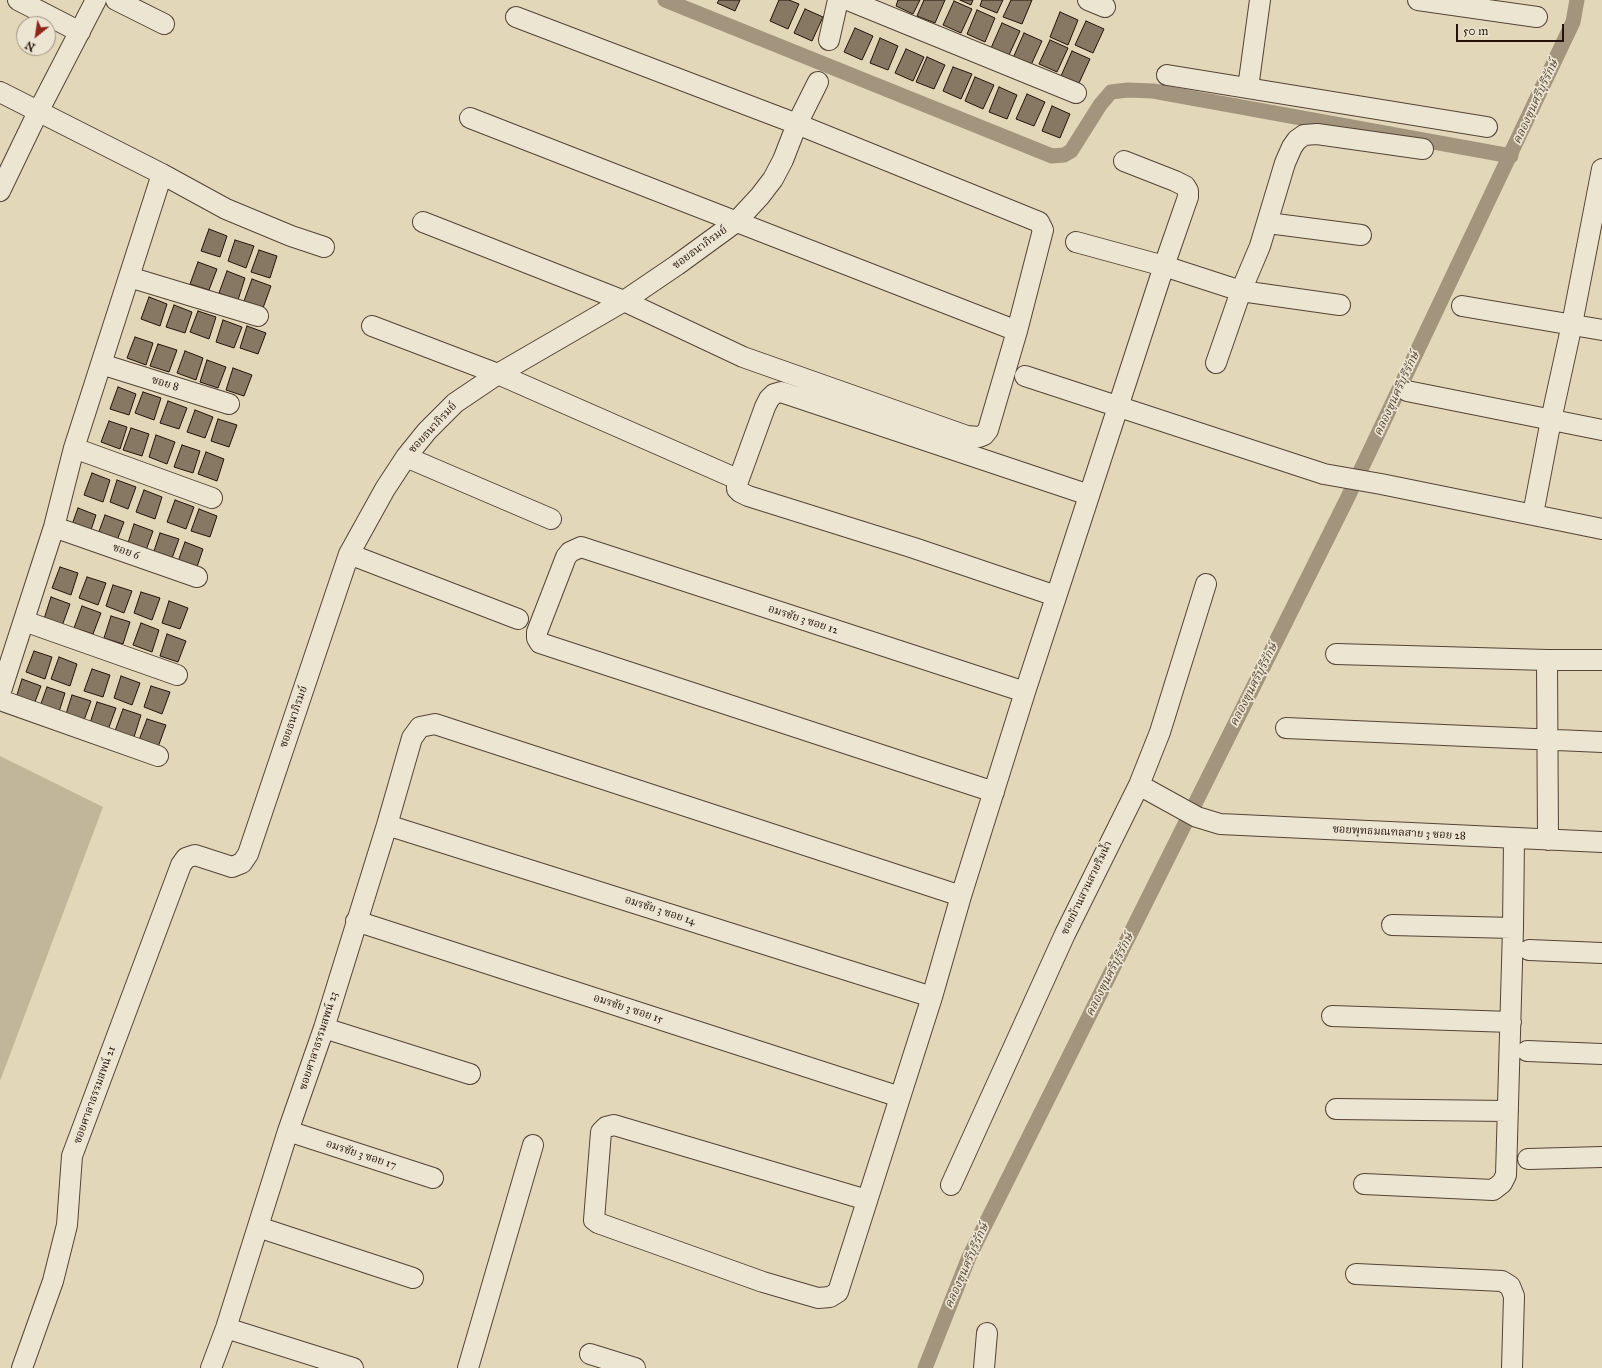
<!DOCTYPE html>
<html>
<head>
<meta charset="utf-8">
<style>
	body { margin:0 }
	#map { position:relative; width:1602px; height:1368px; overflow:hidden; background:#e2d7b8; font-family:"IM FELL Great Primer",serif }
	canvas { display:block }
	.north { position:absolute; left:16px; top:16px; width:40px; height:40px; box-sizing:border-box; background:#ece5d1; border:1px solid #9c9181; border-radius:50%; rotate:210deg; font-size:11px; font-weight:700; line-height:16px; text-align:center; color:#25120a }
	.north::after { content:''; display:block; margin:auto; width:14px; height:18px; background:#8f2418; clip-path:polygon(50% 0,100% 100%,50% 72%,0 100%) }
	.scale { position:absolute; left:1456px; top:24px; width:108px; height:18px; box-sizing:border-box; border:2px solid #25120a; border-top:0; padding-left:5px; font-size:12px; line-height:14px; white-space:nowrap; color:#25120a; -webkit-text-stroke:3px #ece5d1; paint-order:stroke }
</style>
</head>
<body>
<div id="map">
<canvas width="1602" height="1368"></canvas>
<div class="north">N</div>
<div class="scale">50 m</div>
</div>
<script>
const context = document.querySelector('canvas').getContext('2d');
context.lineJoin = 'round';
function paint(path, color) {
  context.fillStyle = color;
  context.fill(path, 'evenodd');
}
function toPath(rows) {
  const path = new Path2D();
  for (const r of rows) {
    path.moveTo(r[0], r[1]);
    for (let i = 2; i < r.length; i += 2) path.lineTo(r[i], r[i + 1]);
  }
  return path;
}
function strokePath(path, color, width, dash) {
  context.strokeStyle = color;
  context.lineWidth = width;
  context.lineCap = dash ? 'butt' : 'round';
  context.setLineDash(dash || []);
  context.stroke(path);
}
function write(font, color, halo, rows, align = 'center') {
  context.font = font + ' "IM FELL Great Primer","Noto Serif Thai",serif';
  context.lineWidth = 3.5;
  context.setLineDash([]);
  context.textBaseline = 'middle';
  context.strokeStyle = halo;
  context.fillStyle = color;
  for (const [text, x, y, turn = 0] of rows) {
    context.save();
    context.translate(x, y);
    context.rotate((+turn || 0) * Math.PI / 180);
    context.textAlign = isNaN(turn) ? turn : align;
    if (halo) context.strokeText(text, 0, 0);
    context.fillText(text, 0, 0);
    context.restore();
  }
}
const green = toPath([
	[0,756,103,807,0,1081]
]);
const canal = toPath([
	[665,0,1052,156,1064,155,1071,151,1100,105,1111,92,1128,90,1153,91,1511,156],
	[925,1368,969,1257,1347,499,1573,22,1577,0]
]);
const building = toPath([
	[719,0,740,0,735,11,717,3,719,0],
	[779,0,789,0,799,4,788,29,770,21,779,0],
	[898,0,920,0,913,14,896,6,898,0],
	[924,0,945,0,935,23,917,16,924,0],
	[960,0,973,0,971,5,960,0],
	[982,0,1003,0,997,13,980,6,982,0],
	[1011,0,1032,0,1022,24,1003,17,1011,0],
	[954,1,972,9,961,33,943,25,954,1],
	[805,9,823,17,812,41,794,33,805,9],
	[977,10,995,18,985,42,967,34,977,10],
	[1060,12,1078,20,1068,45,1050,37,1060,12],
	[1086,21,1104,29,1093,53,1075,45,1086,21],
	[1002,23,1020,31,1009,55,991,48,1002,23],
	[855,28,873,36,862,60,844,52,855,28],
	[1024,33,1042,41,1031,65,1013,58,1024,33],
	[880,38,898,46,888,70,870,63,880,38],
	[1050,40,1068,48,1057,72,1039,64,1050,40],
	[906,49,924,57,913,81,895,73,906,49],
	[1072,51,1090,59,1079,83,1061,76,1072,51],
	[927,57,945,65,934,89,916,82,927,57],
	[953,67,972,74,961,99,943,91,953,67],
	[975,77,994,85,983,109,965,101,975,77],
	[999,87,1017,95,1007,119,989,112,999,87],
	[1027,94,1045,102,1034,126,1016,119,1027,94],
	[1052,106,1070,114,1060,138,1042,131,1052,106],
	[209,229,227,236,220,257,201,251,209,229],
	[235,240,254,246,246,268,228,261,235,240],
	[259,250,277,256,270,278,251,272,259,250],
	[198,262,217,269,209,290,190,284,198,262],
	[227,271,245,278,238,300,219,293,227,271],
	[252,279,271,286,263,308,244,301,252,279],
	[149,297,167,304,160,326,141,319,149,297],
	[174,305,192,312,185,333,166,327,174,305],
	[198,311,216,317,209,339,190,332,198,311],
	[223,320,242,327,234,348,216,342,223,320],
	[247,326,266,333,258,354,240,348,247,326],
	[135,337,153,343,146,365,127,358,135,337],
	[158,344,177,350,169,372,150,366,158,344],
	[185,351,203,358,196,380,177,373,185,351],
	[207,360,226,367,218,388,200,382,207,360],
	[233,368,252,375,244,396,226,390,233,368],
	[118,387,136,394,129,415,110,409,118,387],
	[143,392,161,398,154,420,135,413,143,392],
	[168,401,187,408,179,429,160,423,168,401],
	[195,410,213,417,205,438,187,432,195,410],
	[218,419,237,425,229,447,211,441,218,419],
	[109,421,127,427,120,449,101,442,109,421],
	[131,428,149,434,142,456,123,450,131,428],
	[156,435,175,442,167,464,149,457,156,435],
	[182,445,200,451,193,473,174,467,182,445],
	[206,452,224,459,217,481,198,474,206,452],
	[92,473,110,480,103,502,84,495,92,473],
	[117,480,136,487,128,509,110,502,117,480],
	[144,490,162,497,155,519,136,512,144,490],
	[175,500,194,507,186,529,167,522,175,500],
	[78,508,96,515,89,536,70,530,78,508],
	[199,509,217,516,210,537,191,531,199,509],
	[105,515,124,522,116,543,97,537,105,515],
	[134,524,153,531,145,553,127,546,134,524],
	[160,533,179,539,171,561,153,554,160,533],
	[185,542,203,549,196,570,177,564,185,542],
	[60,567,78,573,71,595,52,588,60,567],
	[87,577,106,583,98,605,79,598,87,577],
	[113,585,132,591,124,613,106,606,113,585],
	[141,592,160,598,152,620,134,613,141,592],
	[51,597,70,604,62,626,44,619,51,597],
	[169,601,188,608,180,629,162,623,169,601],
	[82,606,101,613,93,634,74,628,82,606],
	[111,616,130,622,123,644,104,638,111,616],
	[141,623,159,630,152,652,133,645,141,623],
	[167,634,186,641,178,662,160,656,167,634],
	[34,651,52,657,45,679,26,672,34,651],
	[59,657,77,664,70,686,51,679,59,657],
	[92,669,110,675,103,697,84,691,92,669],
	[121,676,140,683,132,705,114,698,121,676],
	[22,679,41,686,33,707,15,701,22,679],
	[151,686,170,692,162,714,144,707,151,686],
	[47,687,65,693,58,715,39,709,47,687],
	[72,695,91,701,83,723,65,717,72,695],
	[97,702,116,708,108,730,90,723,97,702],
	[123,709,141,715,134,737,115,731,123,709],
	[147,719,166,725,158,747,139,740,147,719]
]);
const minor = toPath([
	[18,0,80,32],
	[116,0,164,24],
	[848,0,1076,93],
	[1088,0,1105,7],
	[1418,0,1537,17],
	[829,40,838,0],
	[1167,75,1487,127],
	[1248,88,1260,0],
	[0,92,162,174,226,209,291,236,324,247],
	[470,118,1017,331],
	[0,191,38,112,96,0],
	[423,222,624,301,743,357,967,436,979,437,984,435,988,430,1017,331,1043,230,1039,222,797,124,516,17],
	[1268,223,1361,235],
	[1076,242,1164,266,1241,291,1340,305],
	[129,277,258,316],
	[1462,306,1602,330],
	[372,326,498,374,728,475],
	[1216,363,1241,291,1260,246,1285,163,1292,147,1297,140,1304,135,1317,134,1423,149],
	[101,364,229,404],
	[1025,376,1324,474,1381,484,1602,529],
	[1407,391,1602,430],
	[74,448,212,498],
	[406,457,551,519],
	[1533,514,1551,420,1572,324,1602,169],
	[54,527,197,577],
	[349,554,518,619],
	[1056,596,914,548,748,496,740,492,737,489,737,484,765,407,769,399,774,394,781,392,1089,495],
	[24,621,177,675],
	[1336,654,1547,660,1602,660],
	[1547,660,1548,840],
	[0,694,54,527,74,448,162,174],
	[0,700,158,756],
	[1286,728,1602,742],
	[1139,785,1197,817,1220,824,1602,842],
	[994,792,540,643,537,638,537,632,566,557,570,552,581,547,1025,692],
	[387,825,932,997],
	[356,921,900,1097],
	[1392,925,1513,928],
	[1529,950,1602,953],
	[1332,1016,1511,1022],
	[324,1028,470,1074],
	[1527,1051,1602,1054],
	[1336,1109,1508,1111],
	[288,1131,433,1178],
	[1528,1159,1602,1157],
	[1364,1184,1493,1190,1502,1183,1506,1175,1513,928,1514,839],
	[951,1185,1065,934,1139,785,1160,732,1206,584],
	[867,1200,614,1125,606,1127,601,1132,594,1220,598,1223,763,1282,818,1298,830,1297,838,1292,932,997,961,896,1025,692,1164,266,1188,197,1188,191,1185,186,1175,181,1124,161],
	[258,1227,413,1278],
	[1356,1274,1502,1281,1510,1286,1514,1296,1512,1368],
	[226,1328,353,1368],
	[590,1354,635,1368],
	[22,1368,53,1281,67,1225,72,1156,181,865,186,858,195,855,232,867,242,863,248,854,349,554,385,489,406,457,427,431,455,403,498,374,624,301,677,265,736,222,760,196,773,179,783,160,797,124,818,82],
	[211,1368,226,1328,288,1131,324,1028,387,825,412,738,420,727,435,724,961,896],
	[468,1368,533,1145],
	[984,1368,987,1333]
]);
const streetNames = [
	["ซอยธนาภิรมย์",700,248,-36],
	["ซอย 8",165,384,17],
	["ซอยธนาภิรมย์",433,428,-47],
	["ซอย 6",126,552,19],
	["อมรชัย 3 ซอย 12",803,620,18],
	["ซอยธนาภิรมย์",294,717,-71],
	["ซอยพุทธมณฑลสาย 3 ซอย 28",1399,833,3],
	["ซอยบ้านสวนสวยริมน้ำ",1087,888,-64],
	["อมรชัย 3 ซอย 14",660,911,18],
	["อมรชัย 3 ซอย 15",628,1009,18],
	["ซอยศาลาธรรมสพน์ 23",319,1041,-72],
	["ซอยศาลาธรรมสพน์ 21",95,1095,-70],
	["อมรชัย 3 ซอย 17",361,1155,18]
];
const waterNames = [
	["คลองขุนศรีบุรีรักษ์",1536,102,-65],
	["คลองขุนศรีบุรีรักษ์",1397,394,-65],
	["คลองขุนศรีบุรีรักษ์",1254,685,-63],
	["คลองขุนศรีบุรีรักษ์",1110,975,-63],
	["คลองขุนศรีบุรีรักษ์",967,1266,-66]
];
paint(green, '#c2b69a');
strokePath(canal, '#a2947d', 15);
paint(building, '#877864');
strokePath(building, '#25120a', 1);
strokePath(minor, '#544336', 22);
strokePath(minor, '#ece5d1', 20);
write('11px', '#25120a', '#ece5d1', streetNames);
write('italic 12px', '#574638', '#ece5d1', waterNames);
</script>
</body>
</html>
